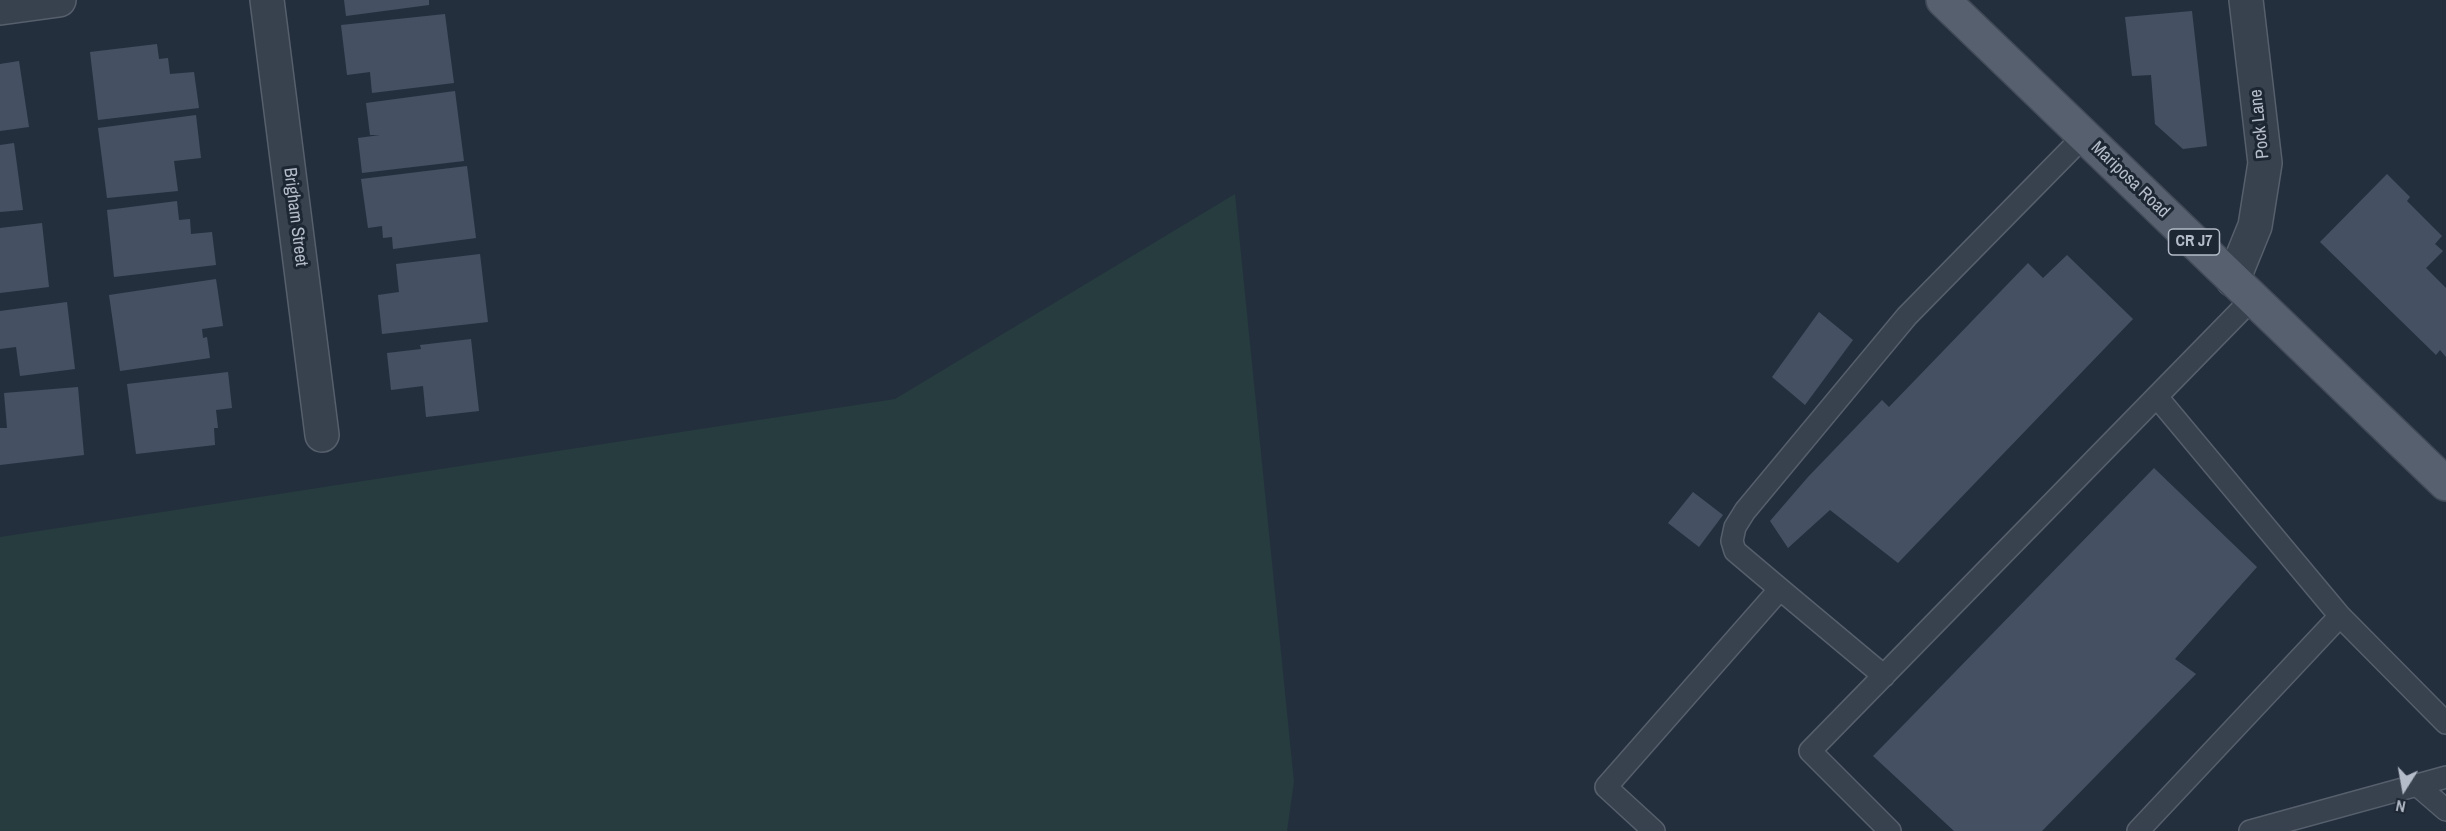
<!DOCTYPE html>
<html>
<head>
<meta charset="utf-8">
<style>
	body { margin:0 }
	#map { position:relative; width:2446px; height:831px; overflow:hidden; background:#242f3e; font-family:"Archivo Narrow",sans-serif }
	canvas { display:block }
	.north { position:absolute; left:2374px; top:759px; width:60px; height:60px; -webkit-text-stroke:4px #1d2633; paint-order:stroke; rotate:191deg; font-size:16px; font-weight:700; line-height:24px; text-align:center; color:#b4bcc9 }
	.north::after { content:''; display:block; margin:auto; width:21px; height:27px; background:#b4bcc9; clip-path:polygon(50% 0,100% 100%,50% 72%,0 100%) }
</style>
</head>
<body>
<div id="map">
<canvas width="2446" height="831"></canvas>
<div class="north">N</div>
</div>
<script>
const context = document.querySelector('canvas').getContext('2d');
context.lineJoin = 'round';
function paint(path, color) {
  context.fillStyle = color;
  context.fill(path, 'evenodd');
}
function toPath(rows) {
  const path = new Path2D();
  for (const r of rows) {
    path.moveTo(r[0], r[1]);
    for (let i = 2; i < r.length; i += 2) path.lineTo(r[i], r[i + 1]);
  }
  return path;
}
function strokePath(path, color, width, dash) {
  context.strokeStyle = color;
  context.lineWidth = width;
  context.lineCap = dash ? 'butt' : 'round';
  context.setLineDash(dash || []);
  context.stroke(path);
}
function write(font, color, halo, rows, align = 'center') {
  context.font = font + ' "Archivo Narrow",sans-serif';
  context.lineWidth = 6;
  context.setLineDash([]);
  context.textBaseline = 'middle';
  context.strokeStyle = halo;
  context.fillStyle = color;
  for (const [text, x, y, turn = 0] of rows) {
    context.save();
    context.translate(x, y);
    context.rotate((+turn || 0) * Math.PI / 180);
    context.textAlign = isNaN(turn) ? turn : align;
    if (halo) context.strokeText(text, 0, 0);
    context.fillText(text, 0, 0);
    context.restore();
  }
}
const green = toPath([
	[1235,194,1294,782,1287,831,0,831,0,537,895,399]
]);
const building = toPath([
	[344,0,429,0,429,5,346,16],
	[2192,11,2207,146,2183,149,2155,124,2151,75,2132,76,2125,17],
	[445,14,454,83,372,93,370,72,347,75,341,25],
	[157,44,159,59,168,58,170,74,194,72,199,108,98,120,90,52],
	[19,61,29,127,0,131,0,64],
	[455,91,464,161,362,173,358,138,380,135,370,135,366,103],
	[196,115,201,158,174,161,178,191,107,198,98,128],
	[14,143,23,210,0,212,0,145],
	[467,166,476,238,393,249,392,237,383,238,382,226,368,228,361,179],
	[2387,174,2410,197,2407,201,2442,236,2435,244,2443,251,2426,268,2446,288,2446,357,2440,350,2436,355,2320,242],
	[177,201,179,220,190,219,191,234,212,232,216,265,114,277,107,210],
	[42,223,49,287,0,293,0,228],
	[480,254,488,322,382,334,378,295,399,292,396,264],
	[2067,255,2133,319,1898,563,1830,510,1788,548,1770,521,1808,477,1882,400,1889,407,2028,263,2043,278],
	[216,279,223,326,202,329,203,338,207,337,210,358,120,371,109,295],
	[67,302,75,369,20,376,16,347,0,349,0,311],
	[1819,312,1853,340,1805,405,1772,377],
	[471,339,479,411,426,417,423,386,391,390,387,353,421,349,420,345],
	[228,372,232,408,216,410,218,428,214,428,215,445,136,454,127,384],
	[78,387,84,455,0,465,0,428,7,428,4,393],
	[2154,468,2257,567,2175,659,2196,674,2042,831,1954,831,1873,756],
	[1693,492,1723,515,1699,547,1668,523]
]);
const service = toPath([
	[2157,397,2340,616],
	[1780,589,1735,551,1732,541,1735,527,1745,511,1907,316,2084,136],
	[2417,785,2446,810],
	[1654,831,1606,787,1780,589,1884,676],
	[1890,831,1810,751,2253,298],
	[2138,831,2340,616,2446,723],
	[2250,831,2446,777]
]);
const minor = toPath([
	[267,0,322,435],
	[0,8,59,0]
]);
const tertiary = toPath([
	[2233,280,2255,226,2265,163,2246,0]
]);
const primary = toPath([
	[1943,0,2446,484]
]);
const shields = [
	[2194,242,51]
];
const shieldNames = [
	["CR J7",2194,242]
];
const streetNames = [
	["Pock Lane",2260,124,-96],
	["Mariposa Road",2130,180,44],
	["Brigham Street",295,217,83]
];
paint(green, '#263c3f');
paint(building, '#455162');
strokePath(service, '#565f6c', 24);
strokePath(minor, '#565f6c', 36);
strokePath(tertiary, '#565f6c', 36);
strokePath(primary, '#414a57', 36);
strokePath(service, '#38414e', 21);
strokePath(minor, '#38414e', 33);
strokePath(tertiary, '#38414e', 33);
strokePath(primary, '#56606e', 33);
for (const [x, y, w] of shields) {
  const box = new Path2D();
  box.roundRect(x - w / 2, y - 13, w, 26, 4.5);
  context.fillStyle = '#1d2633';
  context.fill(box);
  strokePath(box, '#b4bcc9', 1.5);
}
write('bold 16px', '#b4bcc9', null, shieldNames);
write('18px', '#b4bcc9', '#1d2633', streetNames);
</script>
</body>
</html>
